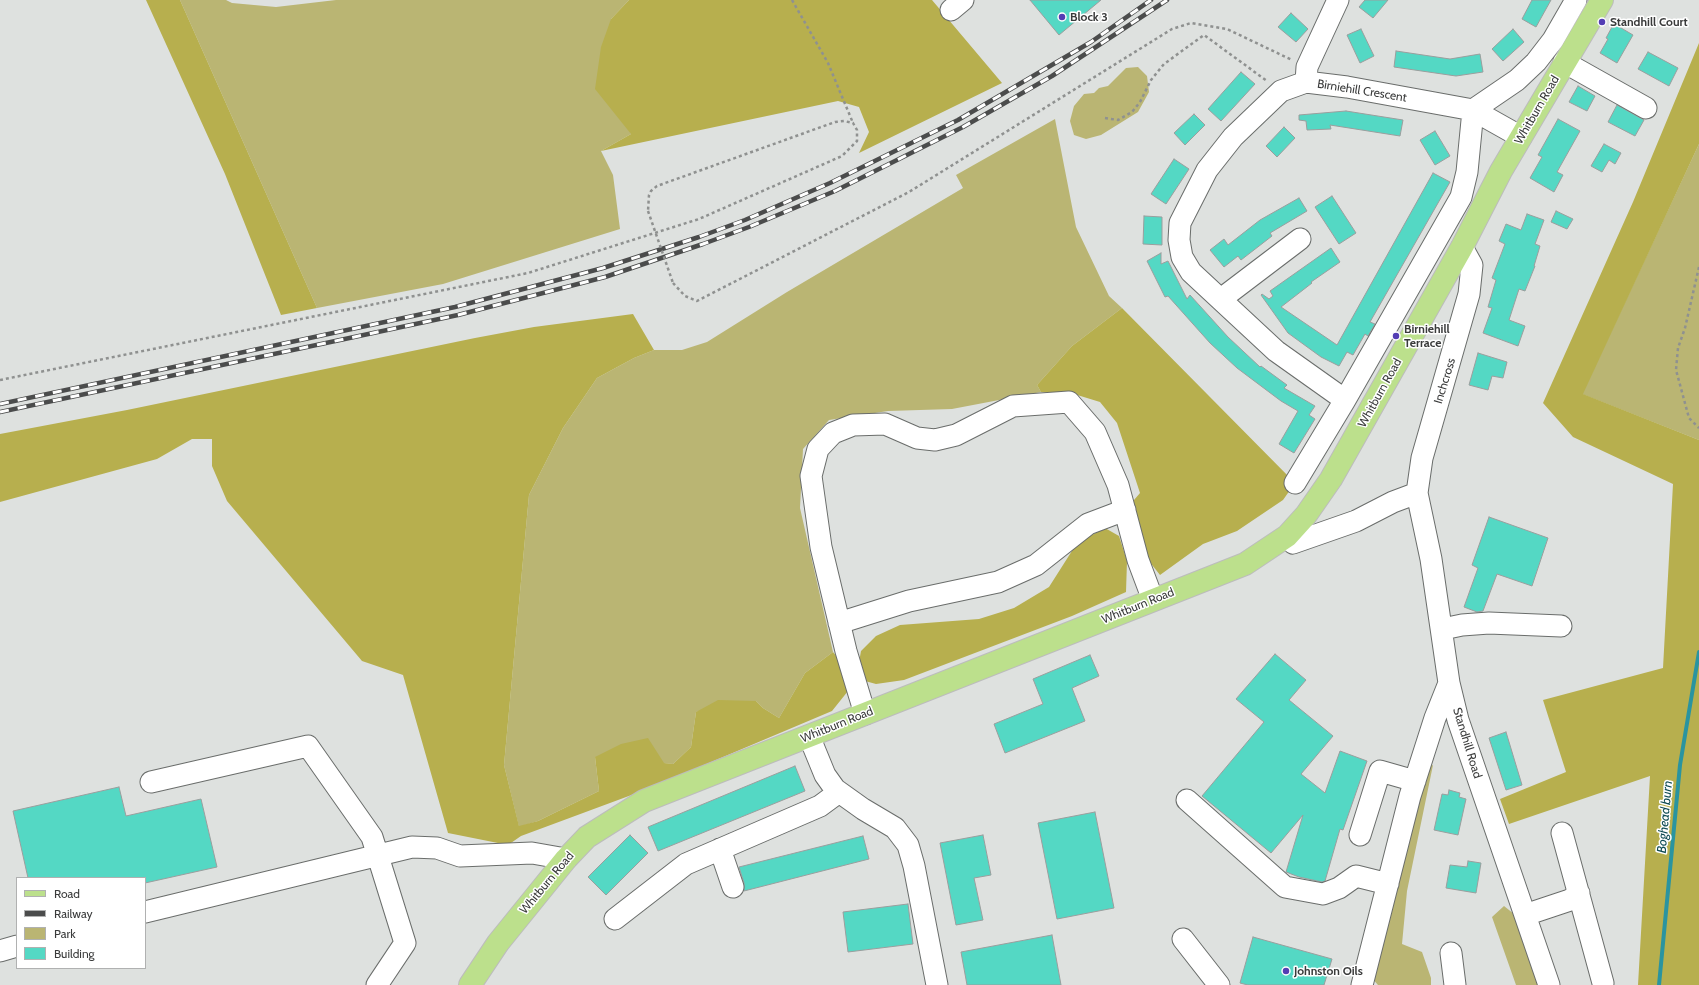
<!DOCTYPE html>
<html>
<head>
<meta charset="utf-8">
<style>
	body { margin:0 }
	#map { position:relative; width:1699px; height:985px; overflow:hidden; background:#dee1df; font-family:Cabin,sans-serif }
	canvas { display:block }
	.legend { position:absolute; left:16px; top:877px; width:130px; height:92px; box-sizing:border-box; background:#fff; border:1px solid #b0b1b1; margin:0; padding:5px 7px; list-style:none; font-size:12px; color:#3a3b3b }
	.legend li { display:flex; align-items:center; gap:8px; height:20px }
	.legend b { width:20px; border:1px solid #b0b1b1 }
</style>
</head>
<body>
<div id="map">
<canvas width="1699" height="985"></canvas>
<ul class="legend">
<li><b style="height:5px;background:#bce08c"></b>Road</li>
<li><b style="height:5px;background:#4b4c4c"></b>Railway</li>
<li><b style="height:11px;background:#bab573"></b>Park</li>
<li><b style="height:11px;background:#54d8c4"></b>Building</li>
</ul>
</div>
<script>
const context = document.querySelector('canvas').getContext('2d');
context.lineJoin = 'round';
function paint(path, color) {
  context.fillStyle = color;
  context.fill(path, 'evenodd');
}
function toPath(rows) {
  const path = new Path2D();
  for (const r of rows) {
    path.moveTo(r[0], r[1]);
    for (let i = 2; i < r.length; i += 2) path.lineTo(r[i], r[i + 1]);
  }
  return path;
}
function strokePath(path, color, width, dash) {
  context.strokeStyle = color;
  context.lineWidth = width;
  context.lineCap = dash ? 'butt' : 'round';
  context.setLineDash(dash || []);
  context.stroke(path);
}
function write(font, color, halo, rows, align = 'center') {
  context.font = font + ' Cabin,sans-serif';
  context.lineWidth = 3;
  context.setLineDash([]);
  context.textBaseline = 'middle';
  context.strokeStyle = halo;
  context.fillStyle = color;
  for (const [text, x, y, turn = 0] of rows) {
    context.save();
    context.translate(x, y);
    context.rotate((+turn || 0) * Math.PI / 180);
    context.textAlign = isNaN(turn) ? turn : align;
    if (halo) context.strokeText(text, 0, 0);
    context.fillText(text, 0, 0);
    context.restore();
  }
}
const green = toPath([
	[180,0,226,0,232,3,276,7,336,0,629,0,611,19,631,134,601,151,613,175,620,229,443,284,317,308],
	[1138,67,1147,76,1149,92,1138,112,1101,135,1086,139,1074,135,1070,121,1074,106,1084,94,1094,93,1099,88,1108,86,1126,68],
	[1055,119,1076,227,1109,296,1122,308,1072,346,1037,385,1041,392,952,409,888,411,829,420,803,449,800,508,833,652,805,673,779,718,763,708,756,701,696,712,691,747,673,764,595,757,599,791,538,821,519,827,504,765,529,495,563,428,597,378,634,358,654,350,682,350,707,342,787,292,963,188,956,175],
	[1699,144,1699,440,1582,394],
	[1433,765,1407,891,1402,944,1422,952,1431,978,1431,985,1378,985,1371,977,1424,769],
	[1504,906,1514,914,1541,985,1516,985,1492,917]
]);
const forest = toPath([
	[146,0,180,0,317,308,281,315,225,174],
	[629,0,932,0,1002,83,859,153,869,132,859,107,838,101,601,151,631,134,595,89,601,47,611,19],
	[1699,43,1699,144,1583,394,1699,440,1699,985,1638,985,1650,776,1509,824,1500,799,1566,772,1543,700,1663,668,1673,484,1573,437,1543,403,1633,202],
	[1122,308,1295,483,1283,500,1237,531,1203,544,1160,575,1149,561,1128,507,1140,493,1117,423,1100,402,1074,394,1041,392,1037,385,1072,346],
	[633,314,654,350,634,358,597,378,563,428,529,495,504,765,519,826,538,821,599,791,595,757,621,744,648,738,664,763,673,764,691,747,696,712,718,700,756,701,763,708,779,718,805,673,833,652,845,667,848,691,832,711,645,790,521,836,508,845,448,833,403,675,362,661,227,501,212,466,212,439,192,439,157,459,0,502,0,434,127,410,475,338,534,327],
	[1105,528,1119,536,1127,561,1126,592,1072,616,904,680,876,684,865,681,858,668,861,651,876,636,900,625,979,619,1014,608,1049,587,1077,543]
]);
const stream = toPath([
	[1659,985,1680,765,1699,652]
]);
const building = toPath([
	[1030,0,1101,0,1059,35,1030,0],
	[1365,0,1388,0,1373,18,1359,7,1365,0],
	[1532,0,1551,0,1536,27,1522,19,1532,0],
	[1291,13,1308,29,1296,42,1278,27,1291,13],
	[1616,25,1633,35,1617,63,1600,53,1608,39,1606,38,1612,27,1614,28,1616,25],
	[1361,29,1374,56,1360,63,1347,35,1361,29],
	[1513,29,1524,42,1503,61,1492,49,1513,29],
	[1396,51,1450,59,1480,54,1483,72,1456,76,1394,67,1396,51],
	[1648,52,1678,68,1669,86,1638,69,1648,52],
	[1241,72,1255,84,1221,121,1208,109,1241,72],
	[1578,86,1595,96,1587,111,1569,102,1578,86],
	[1617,105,1644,120,1635,136,1608,122,1617,105],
	[1346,111,1403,120,1400,136,1330,125,1331,129,1307,130,1306,121,1299,120,1299,115,1346,111],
	[1194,114,1205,125,1185,145,1174,133,1194,114],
	[1558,119,1580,131,1557,172,1563,175,1554,192,1530,178,1542,157,1538,155,1558,119],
	[1284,127,1295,138,1277,157,1266,146,1284,127],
	[1435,131,1450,156,1435,165,1420,140,1435,131],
	[1604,144,1621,153,1615,164,1609,160,1602,172,1591,166,1604,144],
	[1174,159,1189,169,1166,204,1151,194,1174,159],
	[1433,173,1450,182,1370,322,1375,324,1368,336,1365,334,1353,355,1347,352,1339,366,1321,357,1288,333,1261,295,1262,294,1269,299,1273,296,1270,291,1331,248,1340,262,1311,282,1312,283,1281,307,1337,345,1433,173],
	[1332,196,1356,233,1339,244,1315,207,1332,196],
	[1299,198,1307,211,1270,233,1272,236,1241,260,1238,256,1224,267,1210,250,1224,239,1228,245,1260,220,1299,198],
	[1556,211,1573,219,1567,229,1551,222,1556,211],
	[1527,214,1544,220,1535,244,1540,246,1534,266,1535,266,1525,291,1519,289,1509,320,1525,326,1518,346,1483,333,1492,308,1488,307,1496,280,1492,278,1505,244,1499,241,1506,224,1521,230,1527,214],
	[1144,216,1162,217,1162,245,1143,244,1144,216],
	[1161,253,1161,264,1168,261,1187,299,1190,295,1228,337,1260,367,1261,366,1287,385,1284,388,1315,406,1309,415,1315,419,1294,453,1279,444,1298,411,1281,401,1237,368,1210,343,1168,296,1165,297,1147,261,1161,253],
	[1478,353,1507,362,1503,378,1492,376,1488,390,1469,385,1478,353],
	[1489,517,1548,538,1532,586,1497,574,1483,611,1477,612,1464,607,1478,568,1472,565,1489,517],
	[1275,654,1306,680,1289,700,1333,736,1301,774,1325,793,1340,751,1367,761,1343,830,1340,829,1325,881,1322,882,1299,877,1286,872,1303,815,1271,853,1202,796,1264,722,1236,699,1275,654],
	[1090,655,1099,676,1072,688,1085,721,1005,753,994,724,1043,704,1033,679,1090,655],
	[1506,732,1522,785,1506,790,1489,738,1506,732],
	[795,766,805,791,658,851,648,827,795,766],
	[119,787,126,816,201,799,217,867,145,883,145,878,28,878,13,811,119,787],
	[1449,790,1460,793,1459,797,1466,799,1458,835,1434,830,1442,794,1448,795,1449,790],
	[1095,812,1114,908,1057,919,1038,823,1095,812],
	[630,835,648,853,606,895,588,877,630,835],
	[983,835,991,875,974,878,983,920,956,925,940,843,983,835],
	[863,836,869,859,744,891,744,883,739,867,863,836],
	[1468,861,1481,863,1476,893,1446,888,1450,865,1467,867,1468,861],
	[908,904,913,944,848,952,843,912,908,904],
	[1052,935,1061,985,967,985,961,952,1052,935],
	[1253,937,1332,959,1324,985,1248,985,1240,983,1253,937]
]);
const path = toPath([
	[792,0,828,63,853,123],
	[1105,118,1118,120,1132,112,1140,102,1151,80,1164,64,1204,35,1267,81],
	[1699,267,1685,328,1678,348,1676,370,1689,418,1699,428],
	[673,283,685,296,697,301,909,192,1172,29,1191,23,1227,29,1292,60],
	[0,380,528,273,699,219,842,156,857,141,857,130,853,123,844,121,835,122,657,186,651,191,649,195,648,211]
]);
const minor = toPath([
	[951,10,963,0],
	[1564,62,1646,108],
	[1306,82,1307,67,1338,0],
	[1462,247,1472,265,1469,294,1422,458,1417,493,1431,559,1449,683,1458,720,1549,985],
	[1221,299,1300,239],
	[1345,400,1276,351,1191,272,1182,257,1179,240,1180,223,1207,170,1233,137,1281,91,1306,82,1347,87,1473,110,1521,137],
	[1295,483,1345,400,1461,197,1467,172,1473,110,1517,80,1536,62,1553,40,1576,0],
	[1287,536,1293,543,1356,521,1393,502,1417,493],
	[839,623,909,601,998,582,1036,565,1088,524,1125,510],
	[1443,629,1462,625,1489,623,1561,626],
	[865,714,846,651,821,547,811,476,818,449,833,433,853,425,885,424,917,438,935,440,956,435,1013,406,1069,402,1095,432,1118,485,1138,560,1153,600],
	[809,736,825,775,835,789,863,809,895,828,908,845,914,866,937,985],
	[151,782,308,746,372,837,405,943,377,985],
	[1187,800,1285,887,1323,894,1339,888,1356,876,1388,884],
	[1562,833,1603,983],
	[1360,835,1380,771,1415,781],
	[720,849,733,887],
	[145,912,412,847,437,848,460,856,532,853,566,859],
	[1525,915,1570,900,1579,893],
	[615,919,686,864,820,806,839,792],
	[1183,939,1219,985],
	[0,951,17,946],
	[1451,953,1455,985],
	[1362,985,1410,796,1435,718,1449,683]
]);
const major = toPath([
	[470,985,498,943,566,859,587,837,644,801,1245,564,1287,536,1306,515,1331,479,1462,247,1501,171,1602,0]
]);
const rail = toPath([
	[0,404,455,307,603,268,699,237,745,220,830,183,958,120,1091,42,1151,0],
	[0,412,458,315,605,277,703,244,749,227,835,191,963,127,1052,76,1167,0]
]);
const pathBridge = toPath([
	[648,211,673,283]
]);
const markers = [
	[1062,17,4,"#533db4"],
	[1602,22,4,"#533db4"],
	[1396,336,4,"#533db4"],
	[1286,971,4,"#533db4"]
];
const poiNames = [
	["Block 3",1070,17],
	["Standhill Court",1610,22],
	["Birniehill",1404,329],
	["Terrace",1404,343],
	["Johnston Oils",1294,971]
];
const streetNames = [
	["Birniehill Crescent",1362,91,9],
	["Whitburn Road",1537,110,-60],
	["Inchcross",1445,381,-73],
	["Whitburn Road",1380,393,-61],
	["Whitburn Road",1138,606,-22],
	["Whitburn Road",837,725,-22],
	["Standhill Road",1467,743,73],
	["Whitburn Road",547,883,-50]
];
const waterNames = [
	["Boghead burn",1665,817,-85]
];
paint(green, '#bab573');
paint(forest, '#b7af4e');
strokePath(stream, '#2a94a0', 4);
paint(building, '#54d8c4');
strokePath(building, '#9a9e9d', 1);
strokePath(minor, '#6a6d6b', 23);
strokePath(major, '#bcbcbc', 24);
strokePath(path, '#8f9190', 2.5, [3, 3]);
strokePath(minor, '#fff', 21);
strokePath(major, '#bce08c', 22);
strokePath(rail, '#4b4c4c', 4.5);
strokePath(rail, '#fff', 3, [9]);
strokePath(pathBridge, '#8f9190', 2.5, [3, 3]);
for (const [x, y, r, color] of markers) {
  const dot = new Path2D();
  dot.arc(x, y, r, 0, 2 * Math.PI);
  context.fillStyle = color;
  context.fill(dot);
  strokePath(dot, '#fff', 1.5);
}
write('bold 12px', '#3a3b3b', '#fff', poiNames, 'left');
write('12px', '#3a3b3b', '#fff', streetNames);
write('italic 13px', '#0f4b53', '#fff', waterNames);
</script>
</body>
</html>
